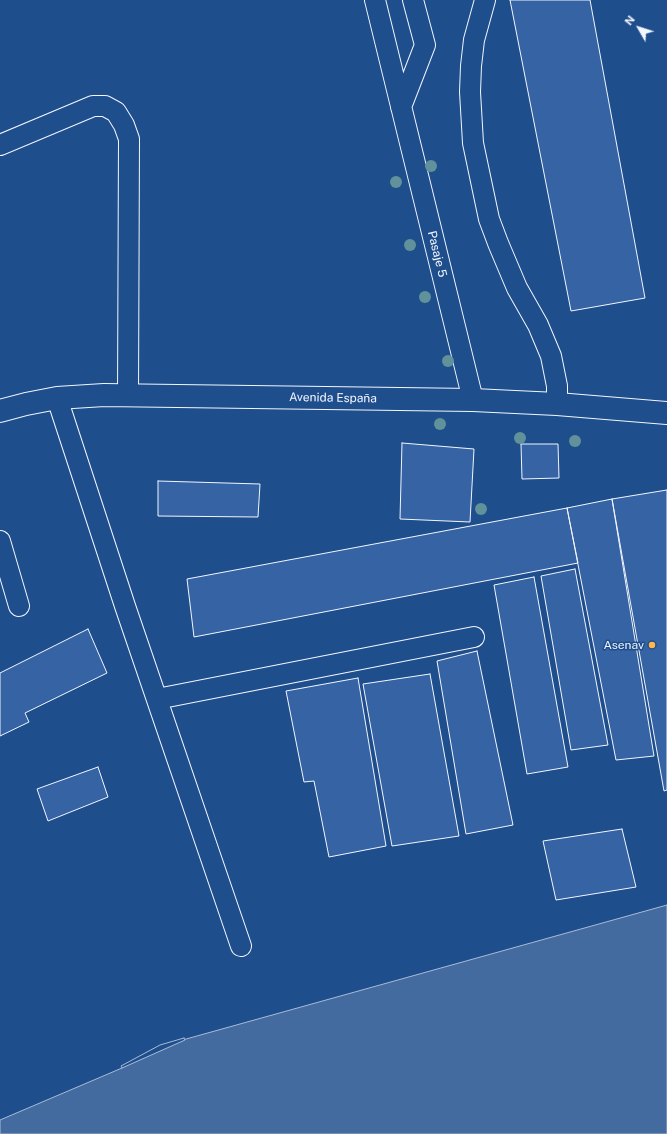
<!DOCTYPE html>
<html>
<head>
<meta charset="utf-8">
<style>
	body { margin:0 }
	#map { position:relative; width:667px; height:1134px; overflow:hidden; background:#1f4e8c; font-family:"Public Sans",sans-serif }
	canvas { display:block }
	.north { position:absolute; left:619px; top:8px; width:40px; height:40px; -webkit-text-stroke:3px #1f4e8c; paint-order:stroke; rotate:309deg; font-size:11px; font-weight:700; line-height:16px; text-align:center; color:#f2f6ff }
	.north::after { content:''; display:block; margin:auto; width:14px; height:18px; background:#f2f6ff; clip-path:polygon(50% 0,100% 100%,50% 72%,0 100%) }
</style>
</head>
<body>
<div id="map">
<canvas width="667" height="1134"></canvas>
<div class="north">N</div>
</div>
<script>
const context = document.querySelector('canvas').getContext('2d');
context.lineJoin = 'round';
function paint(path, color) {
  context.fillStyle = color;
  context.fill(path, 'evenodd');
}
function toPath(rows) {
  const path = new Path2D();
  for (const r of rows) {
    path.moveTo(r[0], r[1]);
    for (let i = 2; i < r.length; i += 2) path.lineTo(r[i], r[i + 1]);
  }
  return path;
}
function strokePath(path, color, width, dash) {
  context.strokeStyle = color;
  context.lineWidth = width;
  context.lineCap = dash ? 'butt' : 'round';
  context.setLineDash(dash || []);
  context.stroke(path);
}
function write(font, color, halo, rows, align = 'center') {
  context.font = font + ' "Public Sans",sans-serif';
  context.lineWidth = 3;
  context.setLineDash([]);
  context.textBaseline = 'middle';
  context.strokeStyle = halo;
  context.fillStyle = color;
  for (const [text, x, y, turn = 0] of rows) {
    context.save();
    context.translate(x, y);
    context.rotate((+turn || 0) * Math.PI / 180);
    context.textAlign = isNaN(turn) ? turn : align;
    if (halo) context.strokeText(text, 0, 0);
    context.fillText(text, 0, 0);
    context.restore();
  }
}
const water = toPath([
	[667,905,667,1134,0,1134,0,1120,122,1068,161,1046,667,905]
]);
const pier = toPath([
	[184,1038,185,1040,122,1068,121,1066,160,1045,184,1038]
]);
const building = toPath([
	[510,0,590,0,645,298,571,311,510,0],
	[402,443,474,449,470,522,400,519,402,443],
	[521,444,558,444,559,478,522,479,521,444],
	[158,481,260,484,258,517,158,516,158,481],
	[667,490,667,790,664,791,612,499,667,490],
	[612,499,654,756,616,760,567,508,612,499],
	[567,508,578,563,194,637,187,579,567,508],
	[575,569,608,745,571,750,541,576,575,569],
	[534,577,568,767,527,774,494,585,534,577],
	[88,629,107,673,25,713,29,722,0,736,0,673,88,629],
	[477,651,513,825,466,834,437,661,477,651],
	[430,674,459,836,392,846,363,684,430,674],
	[358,678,386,846,329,857,314,781,304,782,286,691,358,678],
	[98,767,108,797,48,821,37,789,98,767],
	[622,829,636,887,556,900,543,841,622,829]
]);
const minor = toPath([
	[375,0,473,400],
	[485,0,474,40,471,66,470,92,473,143,489,219,498,243,517,288,538,325,551,356,557,386,557,404],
	[401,107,425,45,413,0],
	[0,145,93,106,105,106,116,112,124,125,129,139,128,395],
	[57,398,125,606,241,946],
	[0,541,19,606],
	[157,699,474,637]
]);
const major = toPath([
	[0,411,26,404,57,398,104,395,473,400,557,404,667,413]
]);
const trees = [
	[431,166],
	[396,182],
	[410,245],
	[425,297],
	[448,361],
	[440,424],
	[520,438],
	[575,441],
	[481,509]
];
const markers = [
	[652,645,4,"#ffb74d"]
];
const streetNames = [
	["Pasaje 5",437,254,76],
	["Avenida España",333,398,1]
];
const poiNames = [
	["Asenav",644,645]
];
paint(water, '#446ba0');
strokePath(water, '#a8bbd7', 1);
paint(pier, '#1f4e8c');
strokePath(pier, '#a8bbd7', 1);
paint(building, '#3563a3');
strokePath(building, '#f2f6ff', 1);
strokePath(minor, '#f2f6ff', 22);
strokePath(major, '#f2f6ff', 24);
strokePath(minor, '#1f4e8c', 20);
strokePath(major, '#1f4e8c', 22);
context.fillStyle = '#61919a';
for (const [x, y] of trees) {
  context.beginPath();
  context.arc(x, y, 6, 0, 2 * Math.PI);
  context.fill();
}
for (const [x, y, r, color] of markers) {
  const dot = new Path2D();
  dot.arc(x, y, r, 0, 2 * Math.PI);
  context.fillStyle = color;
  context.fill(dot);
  strokePath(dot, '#1f4e8c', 1.5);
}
write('12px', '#f2f6ff', '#1f4e8c', streetNames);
write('12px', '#f2f6ff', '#1f4e8c', poiNames, 'right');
</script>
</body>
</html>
